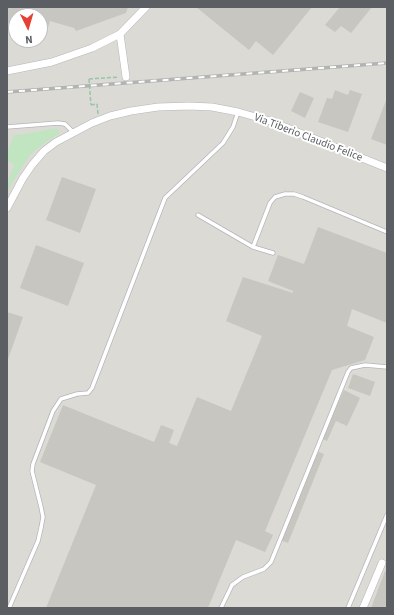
<!DOCTYPE html>
<html>
<head>
<meta charset="utf-8">
<style>
	body { margin:0 }
	#map { position:relative; width:394px; height:615px; overflow:hidden; background:#edebe3; font-family:"Source Sans 3",sans-serif }
	canvas { display:block }
	.frame { position:absolute; inset:0; border:8px solid #5b5f63; pointer-events:none }
	.north { position:absolute; left:8px; top:8px; width:40px; height:40px; box-sizing:border-box; background:#fff; border:1px solid #bdbfc1; border-radius:50%; rotate:175deg; font-size:11px; font-weight:700; line-height:16px; text-align:center; color:#5b5f63 }
	.north::after { content:''; display:block; margin:auto; width:14px; height:18px; background:#e54031; clip-path:polygon(50% 0,100% 100%,50% 72%,0 100%) }
</style>
</head>
<body>
<div id="map">
<canvas width="394" height="615"></canvas>
<div class="frame"></div>
<div class="north">N</div>
</div>
<script>
const context = document.querySelector('canvas').getContext('2d');
context.lineJoin = 'round';
function paint(path, color) {
  context.fillStyle = color;
  context.fill(path, 'evenodd');
}
function toPath(rows) {
  const path = new Path2D();
  for (const r of rows) {
    path.moveTo(r[0], r[1]);
    for (let i = 2; i < r.length; i += 2) path.lineTo(r[i], r[i + 1]);
  }
  return path;
}
function strokePath(path, color, width, dash) {
  context.strokeStyle = color;
  context.lineWidth = width;
  context.lineCap = dash ? 'butt' : 'round';
  context.setLineDash(dash || []);
  context.stroke(path);
}
function write(font, color, halo, rows, align = 'center') {
  context.font = font + ' "Source Sans 3",sans-serif';
  context.lineWidth = 4;
  context.setLineDash([]);
  context.textBaseline = 'middle';
  context.strokeStyle = halo;
  context.fillStyle = color;
  for (const [text, x, y, turn = 0] of rows) {
    context.save();
    context.translate(x, y);
    context.rotate((+turn || 0) * Math.PI / 180);
    context.textAlign = isNaN(turn) ? turn : align;
    if (halo) context.strokeText(text, 0, 0);
    context.fillText(text, 0, 0);
    context.restore();
  }
}
const industrial = toPath([
	[7,7,387,7,387,608,7,608],
	[16,16,40,16,40,40,16,40]
]);
const green = toPath([
	[52,129,57,129,60,133,43,144,30,155,20,170,7,192,7,185,14,164,7,161,7,153,14,135,24,134]
]);
const building = toPath([
	[7,7,128,7,126,13,76,31,74,28,50,21,46,34,40,33,40,16,16,16,16,26,7,23],
	[196,7,312,7,273,55,256,41,249,50],
	[340,7,372,7,351,33,341,26,335,32,325,25],
	[335,90,348,95,350,90,362,94,348,132,318,122,327,98,332,99],
	[300,92,314,98,305,118,291,111],
	[387,98,387,145,371,139],
	[62,177,96,189,80,233,46,220],
	[318,227,387,253,387,323,352,309,347,326,374,337,365,360,332,370,265,531,273,535,265,552,236,540,208,608,46,608,96,485,40,462,63,405,154,442,161,425,174,430,169,443,177,446,197,397,231,411,262,336,226,321,243,277,293,293,293,291,268,281,278,255,304,264],
	[36,245,84,263,68,306,20,288],
	[7,312,23,317,7,362],
	[353,374,375,382,370,396,348,388],
	[344,390,360,398,347,426,336,421,327,441,322,439],
	[316,451,324,454,288,543,280,540],
	[385,571,387,571,387,604,385,608,371,608]
]);
const path = toPath([
	[89,79,119,77],
	[91,105,97,104,98,114]
]);
const service = toPath([
	[7,127,58,123,65,124,73,132],
	[198,215,253,247,273,253],
	[253,247,270,203,275,197,285,194,294,194,303,197,387,232],
	[9,608,38,541,41,528,43,517,41,507,32,471,33,464,53,411,61,399,77,394,88,393,92,388,165,198,223,143,233,127,238,112],
	[221,608,232,585,243,577,264,569,271,562,348,372,351,368,365,365,387,367],
	[348,608,387,515]
]);
const minor = toPath([
	[7,71,52,62,92,48,120,34],
	[126,77,120,34,146,7],
	[7,208,23,178,32,165,44,151,56,142,92,123,110,116,131,111,158,107,189,106,212,107,238,112,270,121,387,168],
	[363,608,382,563]
]);
const rail = toPath([
	[7,92,387,63]
]);
const pathBridge = toPath([
	[89,79,91,105]
]);
const streetNames = [
	["Via Tiberio Claudio Felice",308,138,21]
];
paint(industrial, '#dcdad5');
paint(green, '#c0e5c0');
paint(building, '#c8c6c0');
strokePath(service, '#b3b6ba', 5);
strokePath(minor, '#b3b6ba', 8);
strokePath(path, '#99c5a6', 1.5, [4, 2]);
strokePath(service, '#fff', 3.5);
strokePath(minor, '#fff', 7);
strokePath(rail, '#b2b3b3', 3.5);
strokePath(rail, '#fff', 2, [6]);
strokePath(pathBridge, '#99c5a6', 1.5, [4, 2]);
write('11px', '#5b5f63', '#fff', streetNames);
</script>
</body>
</html>
